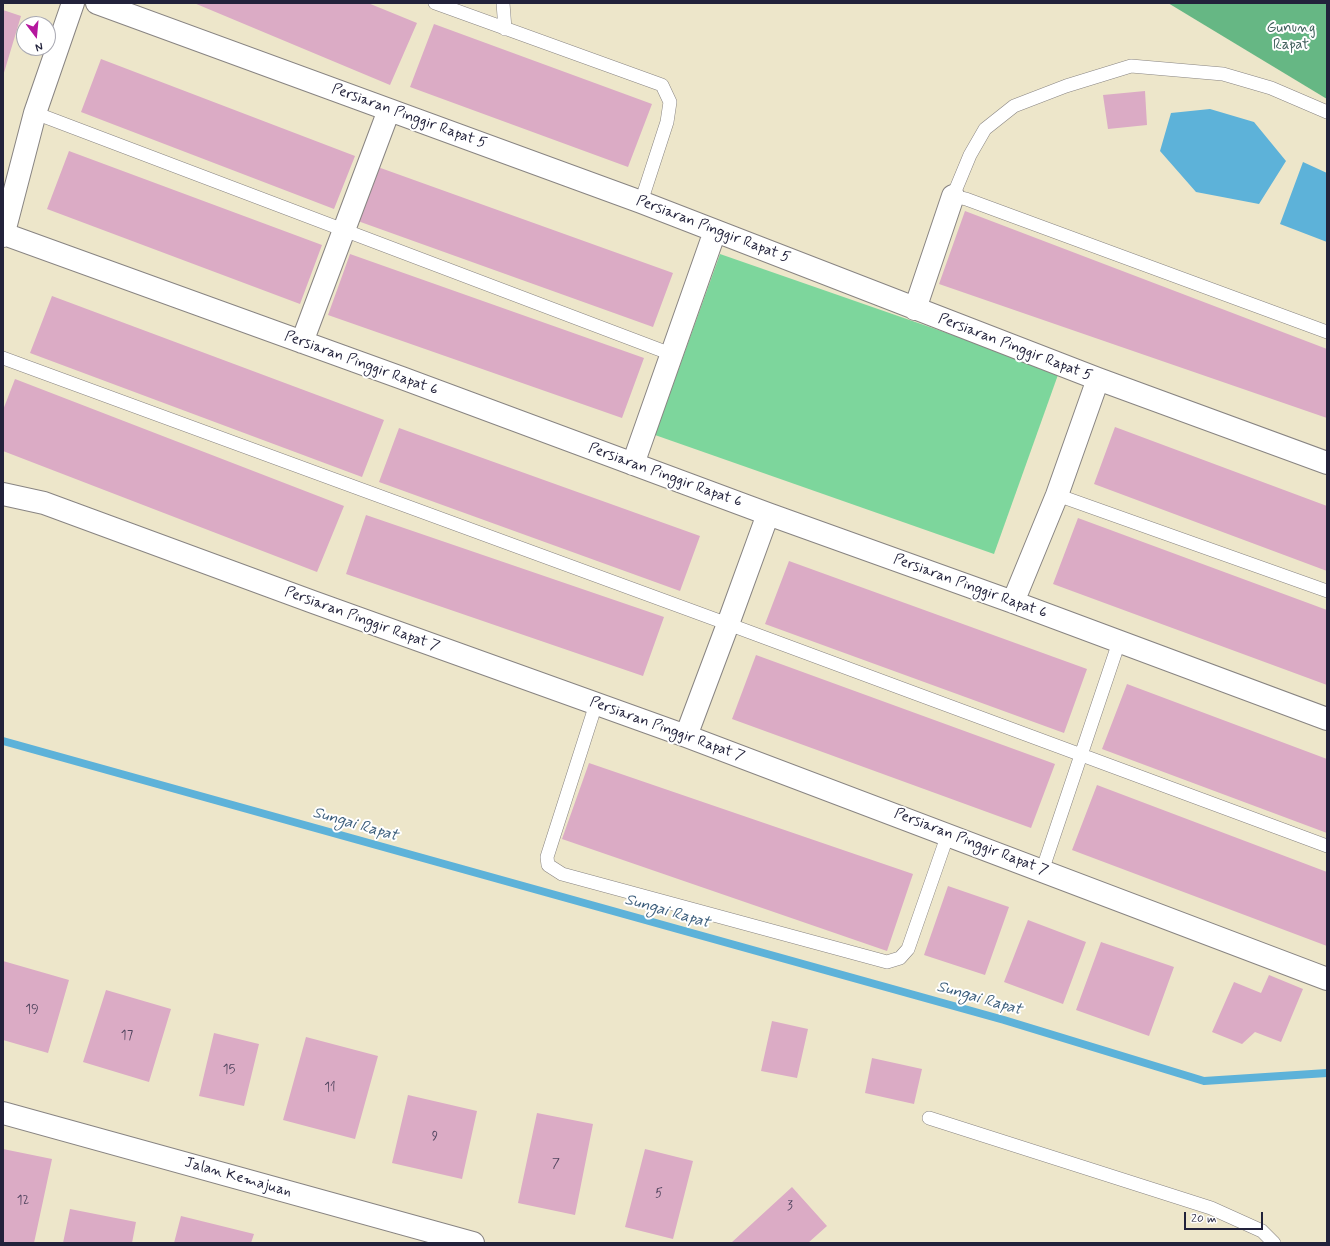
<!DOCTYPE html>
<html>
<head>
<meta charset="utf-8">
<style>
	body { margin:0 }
	#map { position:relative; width:1330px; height:1246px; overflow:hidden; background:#ede6ca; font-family:Mynerve,sans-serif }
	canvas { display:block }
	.frame { position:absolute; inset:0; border:4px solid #22223b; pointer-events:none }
	.north { position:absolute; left:16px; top:16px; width:40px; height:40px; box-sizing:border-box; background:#fff; border:1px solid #a7a7b1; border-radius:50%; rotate:164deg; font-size:11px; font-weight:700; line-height:16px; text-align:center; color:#22223b }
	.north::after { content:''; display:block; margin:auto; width:14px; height:18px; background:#b5179e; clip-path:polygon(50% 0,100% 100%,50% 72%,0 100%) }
	.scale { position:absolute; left:1184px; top:1212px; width:79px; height:18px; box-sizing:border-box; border:2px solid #22223b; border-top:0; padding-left:5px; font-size:12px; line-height:14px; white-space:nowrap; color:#22223b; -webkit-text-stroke:3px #fff; paint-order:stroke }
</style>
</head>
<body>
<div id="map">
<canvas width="1330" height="1246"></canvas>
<div class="frame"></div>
<div class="north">N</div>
<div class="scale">20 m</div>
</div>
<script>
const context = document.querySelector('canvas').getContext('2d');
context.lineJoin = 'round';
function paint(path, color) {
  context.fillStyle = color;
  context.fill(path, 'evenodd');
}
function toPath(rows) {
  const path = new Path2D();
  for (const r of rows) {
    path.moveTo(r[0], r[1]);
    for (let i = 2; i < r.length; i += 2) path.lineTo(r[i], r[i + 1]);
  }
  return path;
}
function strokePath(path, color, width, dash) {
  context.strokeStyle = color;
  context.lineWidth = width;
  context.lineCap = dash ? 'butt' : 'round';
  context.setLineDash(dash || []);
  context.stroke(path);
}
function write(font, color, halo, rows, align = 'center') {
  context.font = font + ' Mynerve,sans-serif';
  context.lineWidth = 4;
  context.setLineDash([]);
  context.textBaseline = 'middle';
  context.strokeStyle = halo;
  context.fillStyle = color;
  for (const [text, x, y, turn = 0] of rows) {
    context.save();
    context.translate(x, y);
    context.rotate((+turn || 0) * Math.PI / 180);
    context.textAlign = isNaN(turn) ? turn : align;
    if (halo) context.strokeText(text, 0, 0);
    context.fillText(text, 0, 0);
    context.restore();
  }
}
const green = toPath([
	[720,254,1059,372,994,554,655,435]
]);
const forest = toPath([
	[1168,3,1327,3,1327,99,1211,29]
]);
const water = toPath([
	[1210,109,1254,122,1286,161,1259,204,1196,192,1160,151,1171,113],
	[1303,162,1327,173,1327,242,1280,224]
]);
const stream = toPath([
	[3,741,1004,1020,1204,1081,1327,1073]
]);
const building = toPath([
	[194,3,368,3,417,23,390,85],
	[3,10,21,16,3,76],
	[434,24,652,104,628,167,410,87],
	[101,59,355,156,334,209,81,112],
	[1145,91,1147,125,1108,129,1103,95],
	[69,151,322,245,300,304,47,209],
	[375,166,673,273,653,327,355,220],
	[965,211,1327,349,1327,418,939,284],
	[350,254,644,358,622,418,328,315],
	[52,296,384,420,362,477,30,353],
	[15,379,344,506,317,572,3,451,3,410],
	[1115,427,1327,506,1327,571,1094,484],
	[399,428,700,536,680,591,379,482],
	[366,515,664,617,643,676,346,574],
	[1078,518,1327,610,1327,685,1053,584],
	[789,561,1087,669,1064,733,765,624],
	[756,655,1055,764,1031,828,732,719],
	[1127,684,1327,759,1327,833,1102,749],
	[589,763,913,874,887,951,562,839],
	[1097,785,1327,872,1327,946,1072,850],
	[948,886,1009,907,985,975,924,955],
	[1028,920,1086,942,1063,1004,1004,982],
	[1101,942,1174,967,1149,1036,1076,1010],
	[3,961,69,980,48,1053,3,1040],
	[1269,975,1303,989,1281,1042,1255,1032,1242,1044,1212,1032,1234,982,1261,993],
	[106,990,171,1009,149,1082,83,1062],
	[772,1021,808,1029,797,1078,761,1071],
	[214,1033,259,1044,244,1106,199,1096],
	[306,1037,378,1056,355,1139,283,1120],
	[872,1058,922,1069,914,1104,865,1093],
	[408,1095,477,1111,462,1179,392,1163],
	[537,1113,593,1124,575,1215,518,1203],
	[3,1149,52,1159,34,1243,3,1243],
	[645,1149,693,1161,673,1239,625,1227],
	[792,1187,827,1226,808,1243,731,1243],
	[70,1209,136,1222,132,1243,63,1243],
	[181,1216,254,1234,251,1243,174,1243]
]);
const service = toPath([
	[435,3,662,85,670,102,667,122,641,202],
	[503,3,505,29],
	[1327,112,1271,88,1223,74,1131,66,1066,86,1014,106,985,129,970,155,953,196,966,199,1327,332],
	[35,113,671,354],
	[3,358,728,624,1327,846],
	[1057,495,1327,591],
	[596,704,547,857,548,865,562,874,887,962,900,958,908,949,948,834],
	[1042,871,1119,642],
	[929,1118,1211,1208,1262,1231,1274,1243]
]);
const minor = toPath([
	[97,3,641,202,1098,379,1327,463],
	[4,234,402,378,768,514,1013,602,1327,719],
	[3,236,35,113,73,3],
	[915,309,953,196],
	[302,342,389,110],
	[633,464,715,231],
	[3,494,44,503,313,602,686,736,1327,979],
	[1013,602,1057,495,1098,379],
	[686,736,728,624,768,514],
	[3,1113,473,1243]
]);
const numberNames = [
	["19",32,1010],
	["17",127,1036],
	["15",229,1070],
	["11",330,1088],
	["9",435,1137],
	["7",556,1164],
	["5",659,1194],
	["12",23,1201],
	["3",790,1206]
];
const parkNames = [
	["Gunung",1291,29],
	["Rapat",1291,46]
];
const streetNames = [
	["Persiaran Pinggir Rapat 5",409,117,20],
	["Persiaran Pinggir Rapat 5",713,230,21],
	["Persiaran Pinggir Rapat 5",1015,348,21],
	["Persiaran Pinggir Rapat 6",361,364,20],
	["Persiaran Pinggir Rapat 6",665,476,20],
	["Persiaran Pinggir Rapat 6",970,587,20],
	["Persiaran Pinggir Rapat 7",362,620,20],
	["Persiaran Pinggir Rapat 7",667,730,20],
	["Persiaran Pinggir Rapat 7",971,843,21],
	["Jalan Kemajuan",238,1178,16]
];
const waterNames = [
	["Sungai Rapat",355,825,16],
	["Sungai Rapat",667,912,16],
	["Sungai Rapat",979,999,16]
];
paint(green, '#7dd69c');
paint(forest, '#66b784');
paint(water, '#5db2d9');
strokePath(stream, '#5db2d9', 8);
paint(building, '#dbabc5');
strokePath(service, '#888482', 14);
strokePath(minor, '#888482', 24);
strokePath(service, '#fff', 13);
strokePath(minor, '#fff', 22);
write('13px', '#50445e', null, numberNames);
write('15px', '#42615d', '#fff', parkNames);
write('15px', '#22223b', '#fff', streetNames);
write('italic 16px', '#3a5c7a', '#fff', waterNames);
</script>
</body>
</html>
